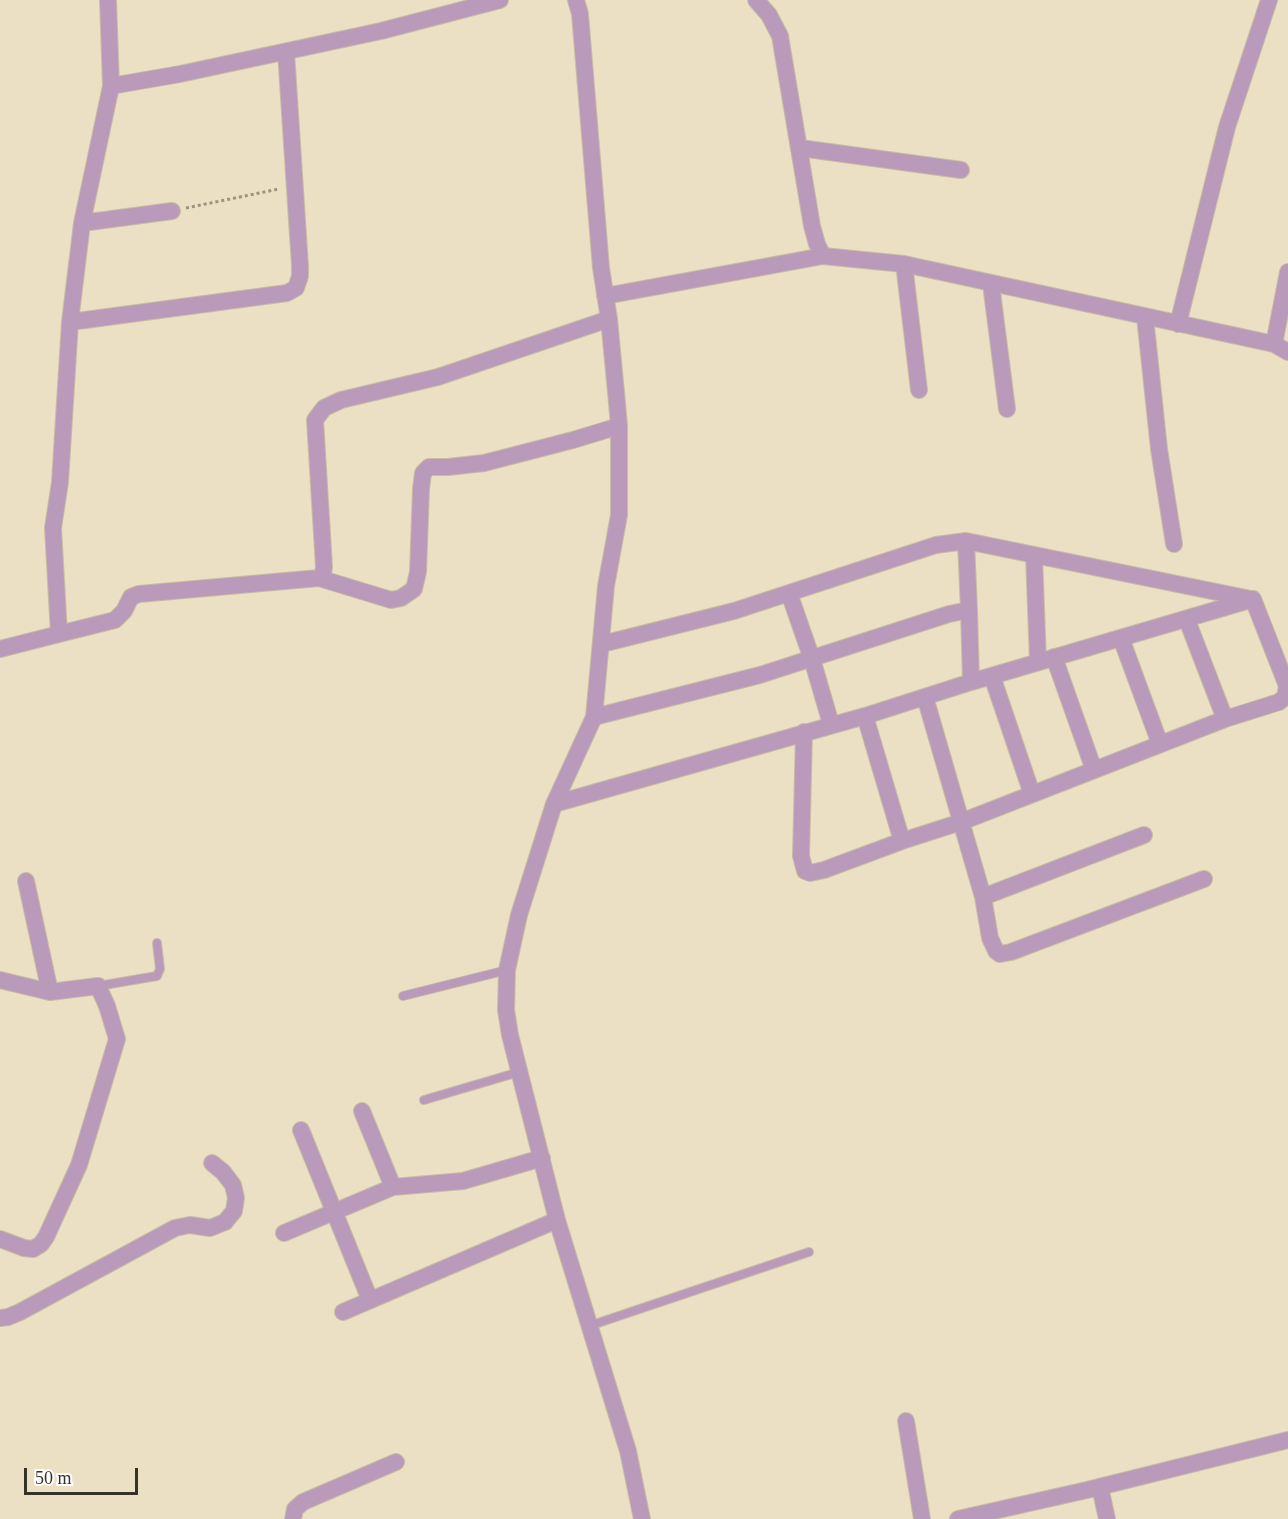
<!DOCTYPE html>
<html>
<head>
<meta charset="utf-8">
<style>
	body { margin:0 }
	#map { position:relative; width:1288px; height:1519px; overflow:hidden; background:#ebe0c3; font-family:Georgia,serif }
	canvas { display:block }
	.scale { position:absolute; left:24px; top:1468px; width:114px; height:27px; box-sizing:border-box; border:3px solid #373227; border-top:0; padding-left:8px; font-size:18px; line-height:21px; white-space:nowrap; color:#373227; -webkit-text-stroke:4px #fff; paint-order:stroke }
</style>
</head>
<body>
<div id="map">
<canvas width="1288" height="1519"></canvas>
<div class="scale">50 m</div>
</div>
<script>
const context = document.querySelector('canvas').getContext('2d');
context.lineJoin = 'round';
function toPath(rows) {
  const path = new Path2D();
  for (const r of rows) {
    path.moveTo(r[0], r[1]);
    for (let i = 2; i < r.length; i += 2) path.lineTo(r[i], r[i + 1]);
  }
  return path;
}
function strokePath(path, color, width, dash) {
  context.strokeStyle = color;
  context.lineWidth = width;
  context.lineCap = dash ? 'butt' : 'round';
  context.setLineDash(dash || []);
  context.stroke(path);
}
const path = toPath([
	[186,208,279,189]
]);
const service = toPath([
	[98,986,157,976,160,969,157,943],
	[403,996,507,970],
	[424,1100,519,1072],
	[589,1326,809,1252]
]);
const minor = toPath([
	[576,0,580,14,601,268,609,319,617,403,619,426,619,515,606,586,594,717,554,804,519,915,507,970,506,1010,510,1035,557,1220,628,1451,642,1519],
	[756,0,769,15,780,36,812,226,817,244,823,256,904,264,1274,344,1288,352],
	[111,86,180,74,381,31,500,0],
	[800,148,961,170],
	[82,223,172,211],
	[904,264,919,390],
	[991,284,1007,409],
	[605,296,823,256],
	[1145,317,1159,449,1174,544],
	[70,322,287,293,296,288,300,276,300,266,286,52],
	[1178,324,1227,127,1269,0],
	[1274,344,1288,272],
	[966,541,969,610],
	[1034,555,1038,662],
	[319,578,323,574,324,567,315,420,324,408,341,400,438,377,609,319],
	[789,593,936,545,966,541,1251,599],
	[1187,620,1225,719],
	[59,634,115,620,124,611,131,597,139,594,319,578,391,600,401,598,414,589,418,572,421,489,423,473,429,467,448,467,484,463,573,440,619,426],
	[1121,638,1160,744],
	[602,644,734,611,789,593,812,659,831,724],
	[0,649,59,634,53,528,60,482,70,322,82,223,111,86,108,0],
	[1054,657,1094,770],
	[992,676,1032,794],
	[925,697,983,897,1144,835],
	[865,716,902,841],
	[594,717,760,675,949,614,969,610,971,682],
	[804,732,801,856,805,871,810,873,824,870,902,841,961,822,1225,719,1279,702,1285,697,1287,686,1253,599],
	[554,804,865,716,971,682,1253,599],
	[26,881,50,992],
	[983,897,990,938,996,951,1000,954,1011,952,1204,879],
	[0,980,50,992,98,986,107,1006,117,1039,79,1165,46,1237,41,1244,33,1249,24,1248,0,1239],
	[362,1111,393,1187],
	[301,1130,370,1300],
	[284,1233,393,1187,463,1181,542,1158],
	[343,1312,557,1220],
	[0,1318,8,1317,20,1312,175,1228,190,1225,210,1228,225,1222,234,1211,236,1198,233,1185,223,1172,212,1163],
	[906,1421,922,1519],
	[1100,1487,1107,1519],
	[293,1519,295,1509,303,1502,396,1462],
	[958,1519,1087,1490,1288,1440]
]);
strokePath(service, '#c7bda4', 10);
strokePath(minor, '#c7bda4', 18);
strokePath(path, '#9b937e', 3, [3, 3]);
strokePath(service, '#ba9abb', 8);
strokePath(minor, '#ba9abb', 16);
</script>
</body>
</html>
